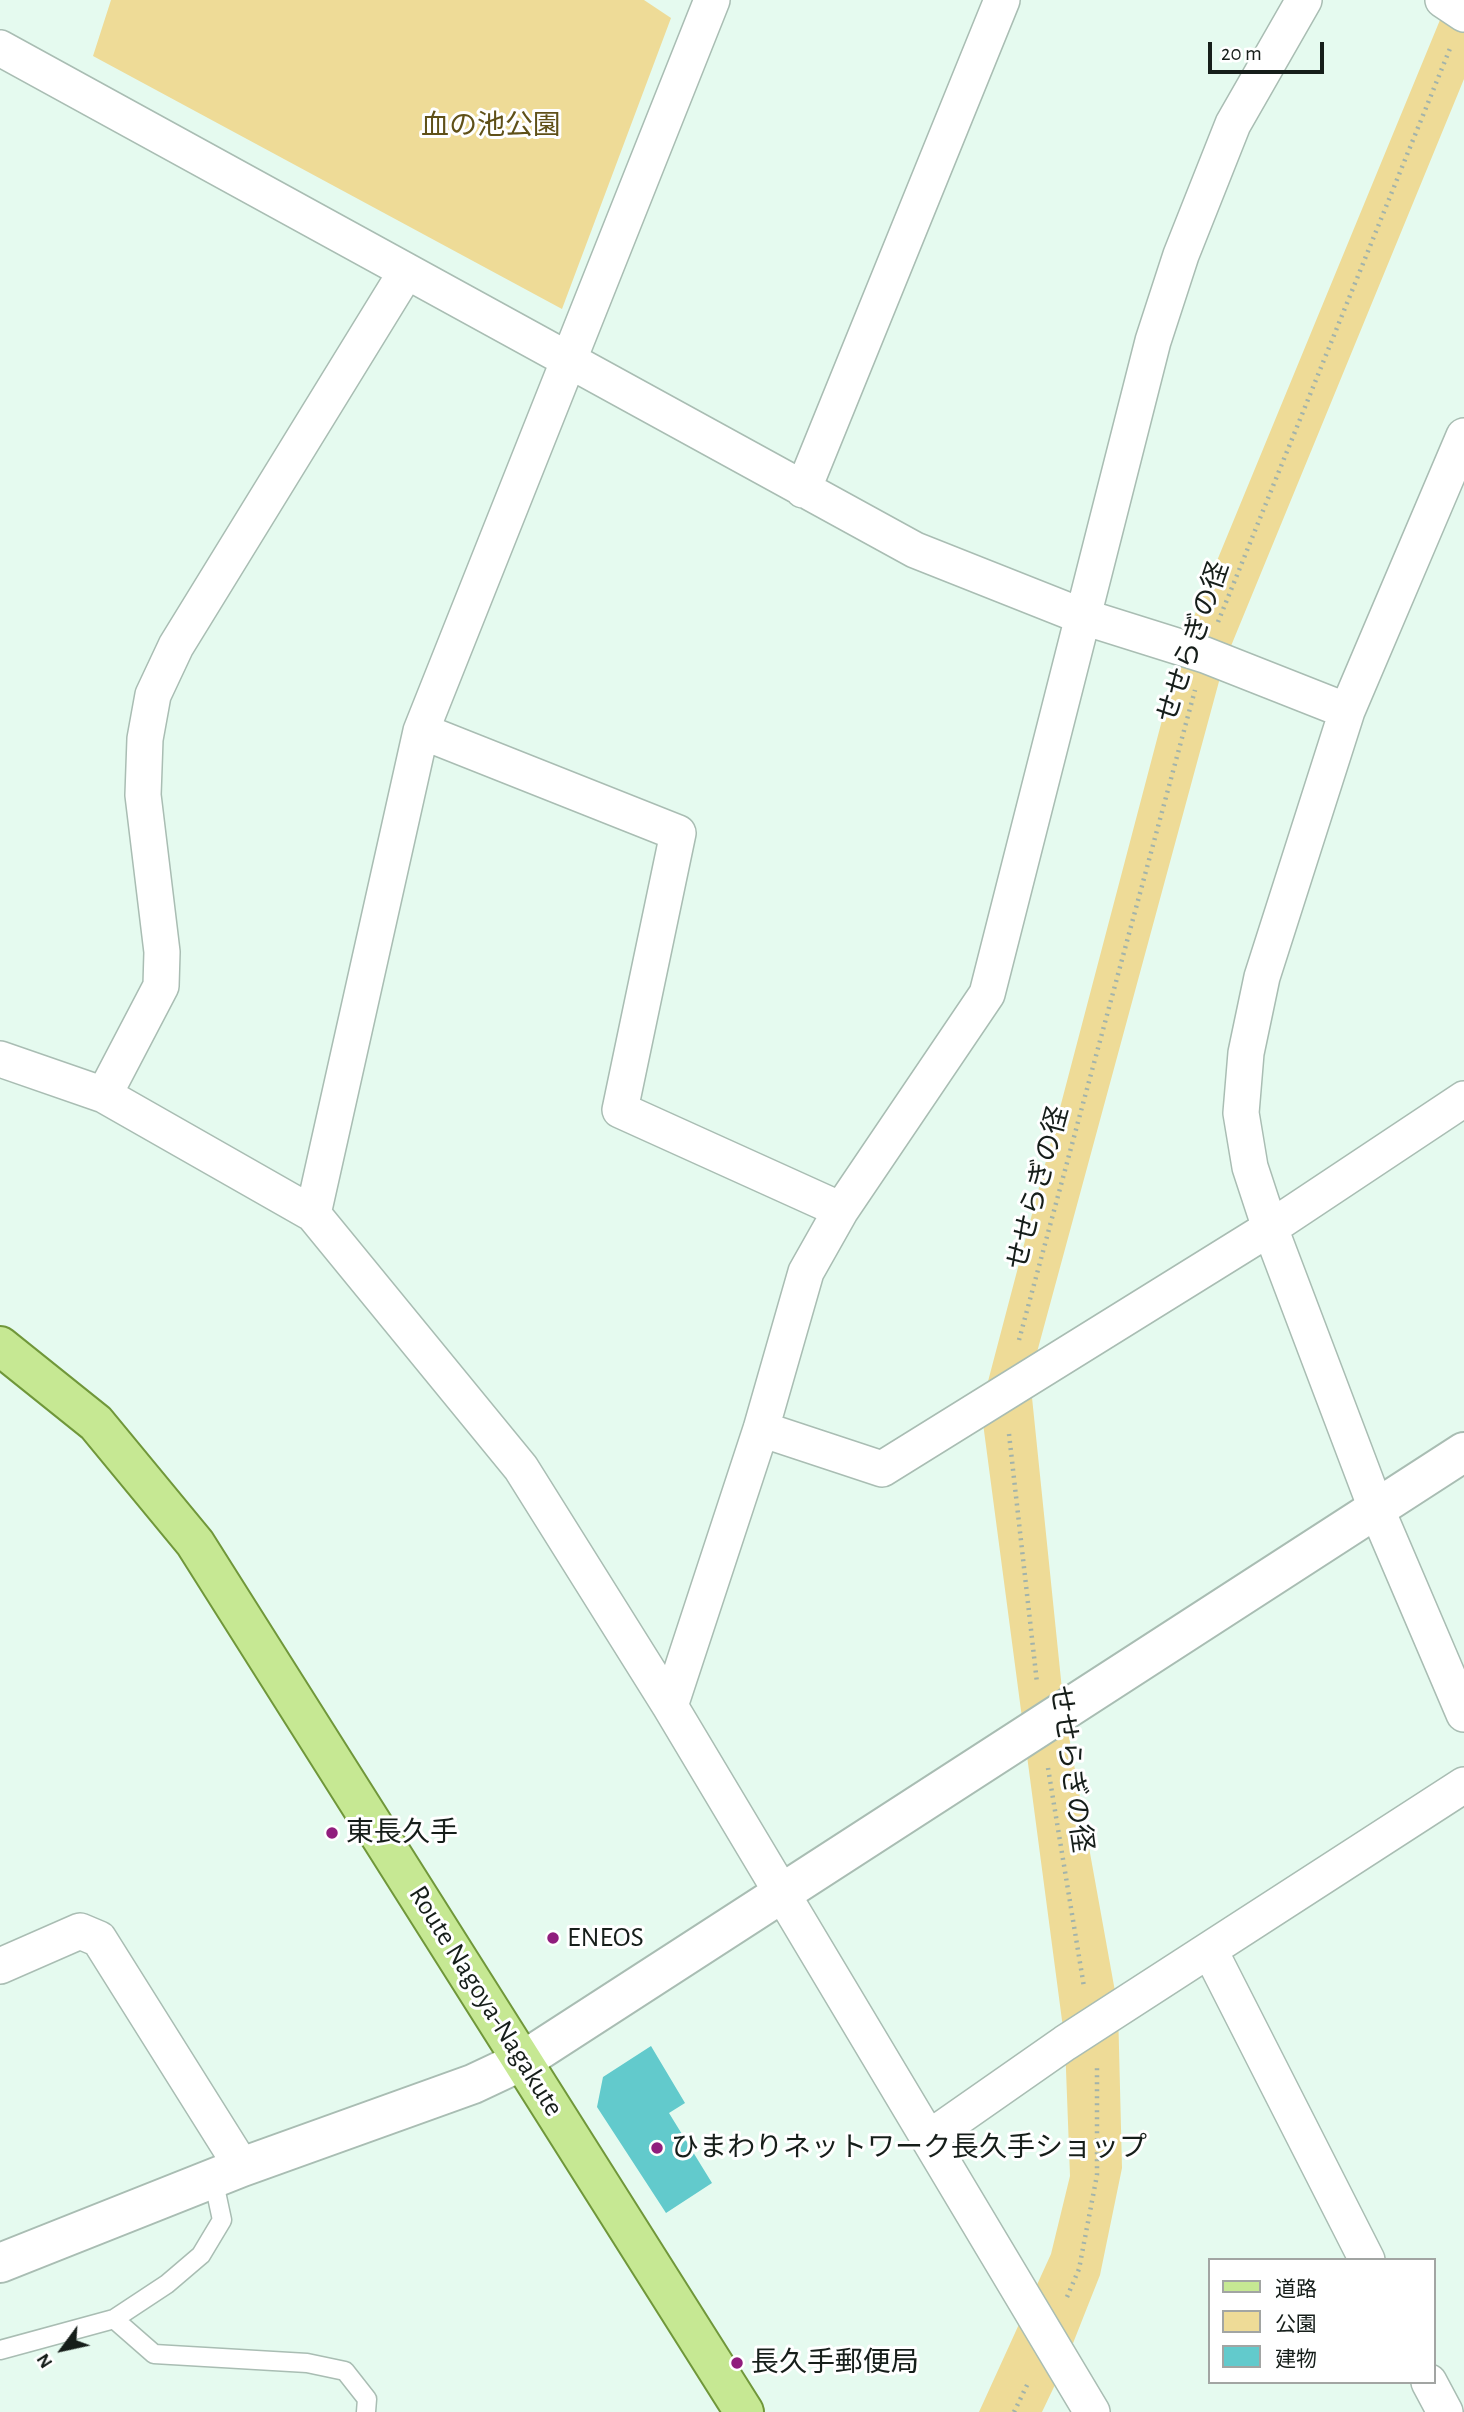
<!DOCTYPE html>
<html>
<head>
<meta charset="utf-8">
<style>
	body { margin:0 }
	#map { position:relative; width:1464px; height:2412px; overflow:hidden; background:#e5faef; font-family:"Alegreya Sans","Noto Sans JP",sans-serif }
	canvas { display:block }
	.legend { position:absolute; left:1208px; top:2258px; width:228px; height:126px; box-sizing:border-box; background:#fff; border:2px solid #a2a5a3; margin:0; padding:9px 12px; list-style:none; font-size:21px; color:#161e1a }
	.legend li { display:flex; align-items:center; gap:14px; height:35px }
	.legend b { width:35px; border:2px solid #a2a5a3 }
	.north { position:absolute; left:28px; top:2314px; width:70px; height:70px; -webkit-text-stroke:5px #fff; paint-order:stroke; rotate:237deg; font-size:19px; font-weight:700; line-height:28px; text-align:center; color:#161e1a }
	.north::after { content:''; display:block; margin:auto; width:24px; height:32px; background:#161e1a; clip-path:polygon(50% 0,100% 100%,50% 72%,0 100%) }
	.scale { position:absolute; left:1208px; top:42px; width:116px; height:32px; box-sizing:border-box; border:4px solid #161e1a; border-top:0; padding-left:9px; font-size:21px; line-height:24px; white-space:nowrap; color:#161e1a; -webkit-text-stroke:5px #fff; paint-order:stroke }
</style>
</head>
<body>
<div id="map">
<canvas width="1464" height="2412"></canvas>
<ul class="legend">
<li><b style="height:9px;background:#c6e893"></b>道路</li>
<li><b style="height:19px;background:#eedb97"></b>公園</li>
<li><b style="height:19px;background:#62cacc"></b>建物</li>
</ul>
<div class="north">N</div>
<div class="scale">20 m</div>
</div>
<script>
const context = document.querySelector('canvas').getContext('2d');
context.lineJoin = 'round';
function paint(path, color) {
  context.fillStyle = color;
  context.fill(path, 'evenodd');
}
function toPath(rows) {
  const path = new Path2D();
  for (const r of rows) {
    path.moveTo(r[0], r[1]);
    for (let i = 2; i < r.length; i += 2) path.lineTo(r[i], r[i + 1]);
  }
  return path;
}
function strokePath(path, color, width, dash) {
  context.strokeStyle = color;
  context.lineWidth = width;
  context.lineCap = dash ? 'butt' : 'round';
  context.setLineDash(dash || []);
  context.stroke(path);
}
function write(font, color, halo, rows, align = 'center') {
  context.font = font + ' "Alegreya Sans","Noto Sans JP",sans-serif';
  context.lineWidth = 6;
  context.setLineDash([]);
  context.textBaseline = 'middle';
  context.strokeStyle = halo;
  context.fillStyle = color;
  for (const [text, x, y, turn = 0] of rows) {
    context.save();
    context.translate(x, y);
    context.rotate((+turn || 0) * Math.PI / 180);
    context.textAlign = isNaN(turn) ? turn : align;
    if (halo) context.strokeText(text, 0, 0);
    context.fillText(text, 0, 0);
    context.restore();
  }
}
const green = toPath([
	[111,0,644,0,671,18,562,309,93,56],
	[1464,0,1464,79,1224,663,1030,1378,1064,1709,1118,2008,1122,2168,1100,2275,1064,2366,1042,2412,979,2412,1051,2254,1070,2176,1065,2043,981,1408,1181,648,1447,3]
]);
const building = toPath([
	[651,2046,685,2103,669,2113,712,2183,666,2213,597,2107,603,2077]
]);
const path = toPath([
	[1218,622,1451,46],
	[1019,1340,1195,690],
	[1009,1434,1037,1683],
	[1048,1768,1084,1987],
	[1067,2297,1079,2269,1097,2175,1097,2065],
	[1014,2412,1029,2381]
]);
const lane = toPath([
	[114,2319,154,2354,307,2363,345,2371,367,2399,366,2412],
	[0,2350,114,2319,167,2284,201,2255,222,2220,213,2178]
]);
const street = toPath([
	[1443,0,1464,14],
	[0,48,915,550,1084,617,1205,655,1347,711],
	[1464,436,1347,711,1262,977,1246,1053,1241,1113,1250,1167,1270,1228,1376,1508,1464,1714],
	[803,490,1002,0],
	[421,731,678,833,620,1110,841,1210],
	[0,1059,104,1095,313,1214,521,1468,670,1706,1092,2412],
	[104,1095,161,986,162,952,143,795,145,739,153,695,176,646,406,272],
	[313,1214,421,731,712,0],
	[761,1429,882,1469,1270,1228,1464,1099],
	[670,1706,761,1429,806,1272,841,1210,987,994,1153,341,1181,255,1233,124,1304,0],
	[1210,1951,1367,2260],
	[0,1966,80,1931,99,1939,242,2167],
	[929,2138,1065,2043,1464,1785],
	[1429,2382,1445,2412]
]);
const secondary = toPath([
	[0,2263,242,2167,473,2084,524,2060,1464,1452]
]);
const primary = toPath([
	[0,1346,96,1423,195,1543,744,2412]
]);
const markers = [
	[332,1833,7,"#901d7d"],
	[553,1938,7,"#901d7d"],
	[657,2148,7,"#901d7d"],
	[737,2363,7,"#901d7d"]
];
const parkNames = [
	["血の池公園",491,126]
];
const streetNames = [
	["せせらぎの径",1193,642,-71],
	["せせらぎの径",1038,1188,-75],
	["せせらぎの径",1071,1769,82],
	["Route Nagoya-Nagakute",486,2001,58]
];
const poiNames = [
	["東長久手",346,1833],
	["ENEOS",567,1938],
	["ひまわりネットワーク長久手ショップ",671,2148],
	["長久手郵便局",751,2363]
];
paint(green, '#eedb97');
paint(building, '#62cacc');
strokePath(lane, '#a9bdb3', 21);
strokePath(street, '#a9bdb3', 38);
strokePath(secondary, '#a9bdb3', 42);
strokePath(primary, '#70973a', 42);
strokePath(path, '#a2b3aa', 4.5, [2, 5]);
strokePath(lane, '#fff', 18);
strokePath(street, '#fff', 35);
strokePath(secondary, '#fff', 38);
strokePath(primary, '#c6e893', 38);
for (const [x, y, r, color] of markers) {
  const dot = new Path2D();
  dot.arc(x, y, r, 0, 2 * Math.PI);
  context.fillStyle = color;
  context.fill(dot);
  strokePath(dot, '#fff', 2.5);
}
write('28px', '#5f5018', '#fff', parkNames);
write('28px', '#161e1a', '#fff', streetNames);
write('28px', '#161e1a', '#fff', poiNames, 'left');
</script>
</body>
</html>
